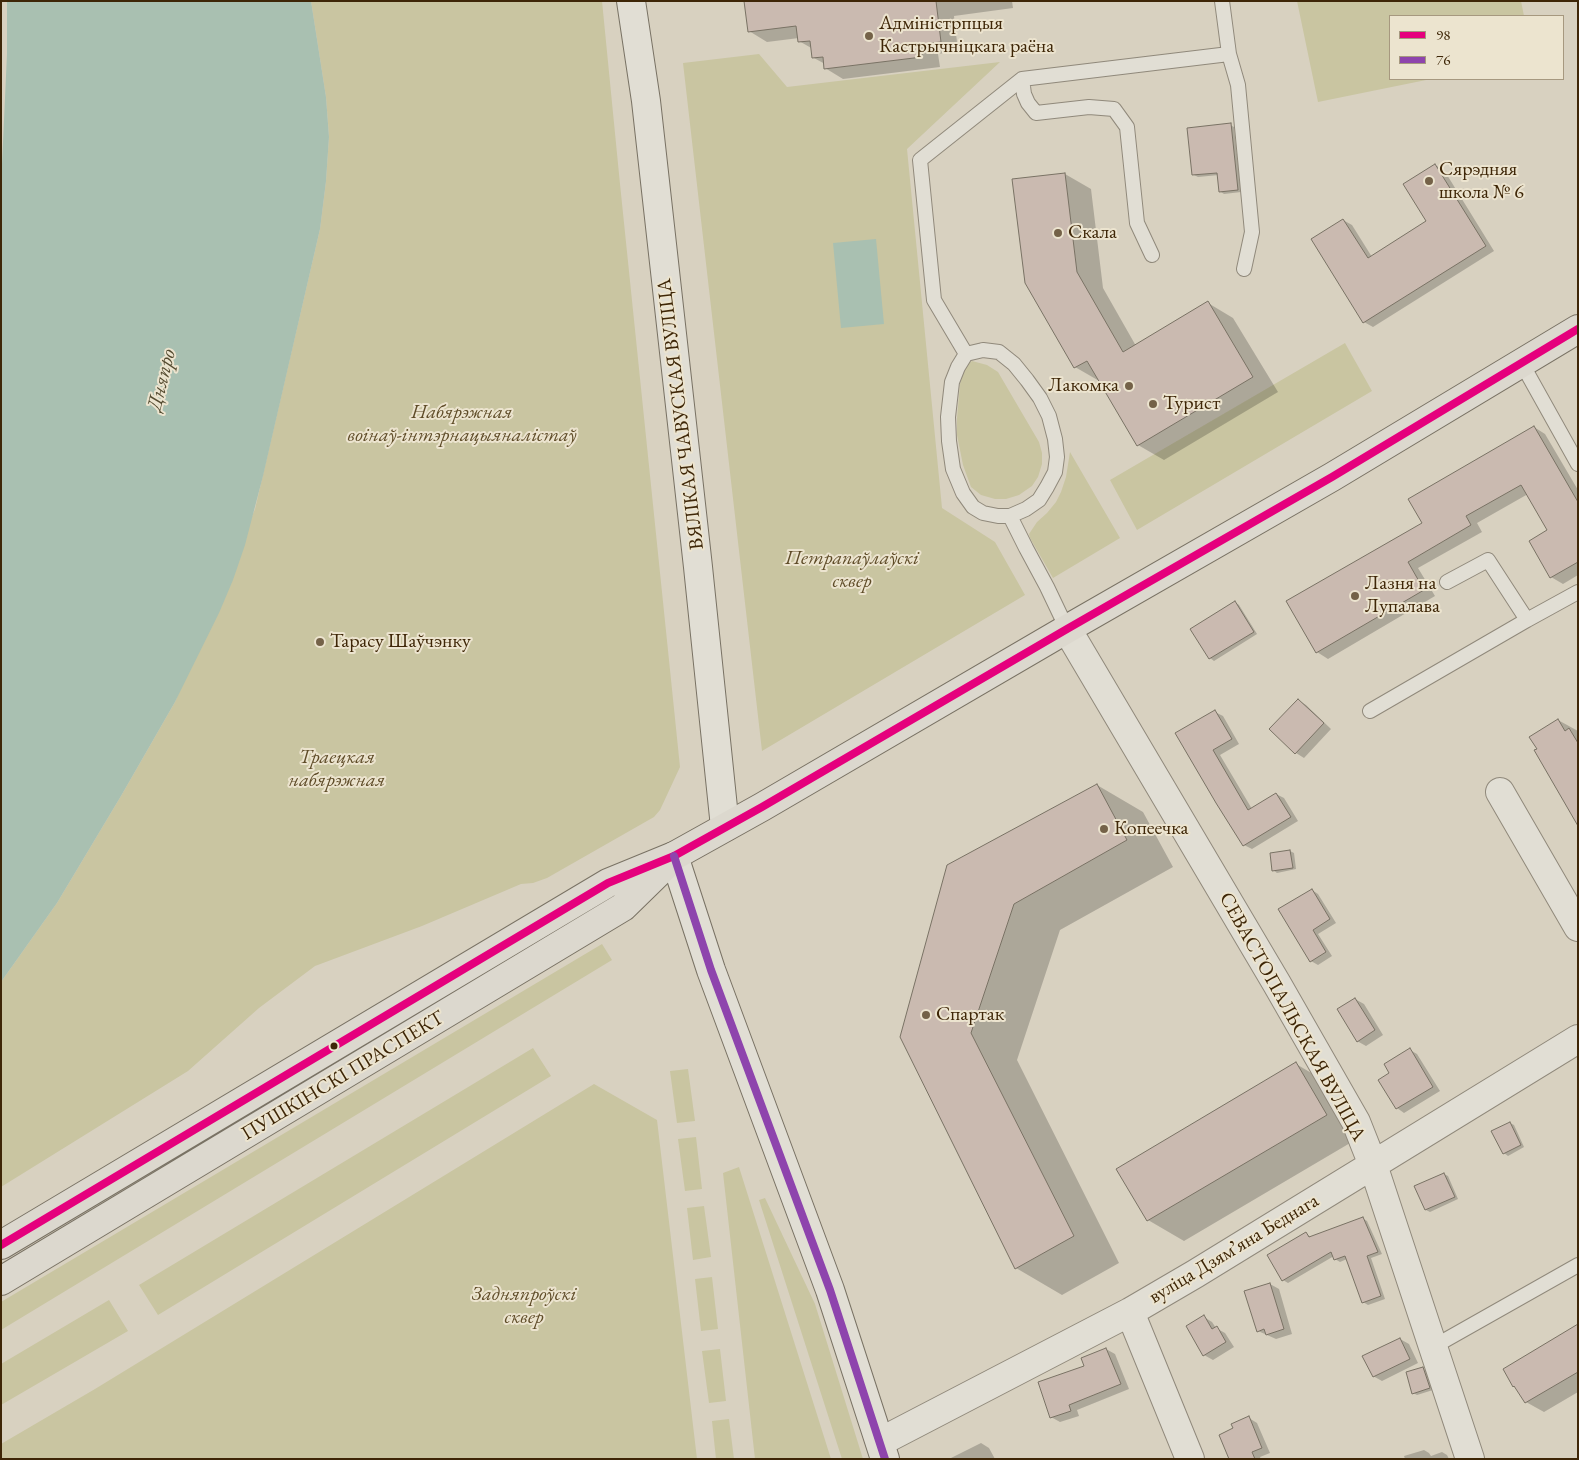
<!DOCTYPE html>
<html>
<head>
<meta charset="utf-8">
<style>
	body { margin:0 }
	#map { position:relative; width:1579px; height:1460px; overflow:hidden; background:#d8d1c0; font-family:"EB Garamond",serif }
	canvas { display:block }
	.frame { position:absolute; inset:0; border:2px solid #3e2607; pointer-events:none }
	.legend { position:absolute; left:1389px; top:15px; width:175px; height:65px; box-sizing:border-box; background:#ece4cf; border:1px solid #a6987f; margin:0; padding:6px 9px; list-style:none; font-size:15px; color:#3e2607 }
	.legend li { display:flex; align-items:center; gap:10px; height:25px }
	.legend b { width:25px; border:1px solid #a6987f }
</style>
</head>
<body>
<div id="map">
<canvas width="1579" height="1460"></canvas>
<div class="frame"></div>
<ul class="legend">
<li><b style="height:6px;background:#e5007d"></b>98</li>
<li><b style="height:6px;background:#8e44ad"></b>76</li>
</ul>
</div>
<script>
const context = document.querySelector('canvas').getContext('2d');
context.lineJoin = 'round';
function paint(path, color) {
  context.fillStyle = color;
  context.fill(path, 'evenodd');
}
function toPath(rows) {
  const path = new Path2D();
  for (const r of rows) {
    path.moveTo(r[0], r[1]);
    for (let i = 2; i < r.length; i += 2) path.lineTo(r[i], r[i + 1]);
  }
  return path;
}
function strokePath(path, color, width, dash) {
  context.strokeStyle = color;
  context.lineWidth = width;
  context.lineCap = dash ? 'butt' : 'round';
  context.setLineDash(dash || []);
  context.stroke(path);
}
function write(font, color, halo, rows, align = 'center') {
  context.font = font + ' "EB Garamond",serif';
  context.lineWidth = 4;
  context.setLineDash([]);
  context.textBaseline = 'middle';
  context.strokeStyle = halo;
  context.fillStyle = color;
  for (const [text, x, y, turn = 0] of rows) {
    context.save();
    context.translate(x, y);
    context.rotate((+turn || 0) * Math.PI / 180);
    context.textAlign = isNaN(turn) ? turn : align;
    if (halo) context.strokeText(text, 0, 0);
    context.fillText(text, 0, 0);
    context.restore();
  }
}
const green = toPath([
	[311,1,602,1,620,184,680,767,660,810,654,817,547,878,533,883,521,884,422,926,315,966,259,1008,188,1071,1,1187,1,982,57,903,121,796,175,702,255,509,320,229,326,181,329,137,326,97],
	[1297,1,1521,1,1524,16,1390,16,1390,79,1431,79,1318,102],
	[759,54,787,87,1000,62,907,149,942,508,995,542,1025,595,762,751,683,63],
	[1345,343,1372,391,1137,530,1110,480],
	[972,361,987,365,998,372,1039,442,1042,453,1042,464,1038,477,1032,486,1019,495,1006,499,995,499,981,495,971,487,963,465,957,435,957,418,960,384,965,365],
	[1070,452,1120,538,1053,578,1030,538,1029,534,1037,522,1047,513,1056,502,1061,492,1066,477],
	[602,944,612,960,1,1330,1,1302],
	[533,1048,551,1076,158,1315,139,1285],
	[688,1069,695,1121,677,1123,670,1071],
	[594,1084,657,1120,697,1459,1,1459,1,1444,95,1389],
	[696,1137,702,1189,685,1191,678,1139],
	[739,1167,831,1459,755,1459,723,1173],
	[765,1198,815,1304,863,1459,842,1459,759,1200],
	[704,1206,711,1257,693,1260,687,1208],
	[712,1277,718,1329,701,1331,695,1279],
	[109,1300,128,1331,1,1405,1,1364],
	[720,1349,726,1401,709,1403,702,1351],
	[729,1419,734,1459,716,1459,712,1421]
]);
const water = toPath([
	[7,1,311,1,326,97,329,137,326,181,320,229,263,476,245,545,233,580,219,613,175,702,121,796,57,903,1,982,1,186,7,54],
	[876,239,884,324,841,328,833,243]
]);
const shadow = toPath([
	[746,1,1012,1,1013,8,954,16,958,51,938,54,940,67,843,79,825,68,825,64,814,58,813,49,799,41,799,38,767,42,749,31],
	[1230,125,1234,127,1241,192,1224,194,1221,192,1219,175,1198,177,1194,175],
	[1435,165,1444,170,1494,251,1373,327,1364,322,1312,239,1343,220,1352,225,1372,257,1428,222],
	[1065,174,1091,189,1103,288,1136,346,1208,303,1233,318,1278,392,1164,460,1138,445,1101,382,1075,367,1026,282],
	[1534,427,1545,434,1578,490,1578,575,1563,584,1551,577,1530,541,1549,530,1528,494,1477,523,1482,532,1418,568,1435,596,1328,659,1317,652,1423,524],
	[1235,602,1239,605,1257,634,1214,661,1210,658,1192,629],
	[1298,700,1306,705,1331,729,1304,758,1296,753],
	[1215,712,1223,716,1239,744,1220,755,1252,809,1276,794,1284,798,1298,821,1252,849,1244,845,1177,733],
	[1558,720,1578,731,1578,825,1538,749],
	[1097,785,1143,812,1173,867,1060,930,1017,1060,1119,1263,1062,1295,1016,1268,902,1037],
	[1290,851,1294,853,1296,869,1277,873,1273,870,1271,854],
	[1312,890,1318,894,1336,923,1318,934,1332,956,1318,965,1311,961],
	[1355,999,1364,1004,1383,1035,1366,1046,1357,1041],
	[1410,1050,1417,1054,1440,1091,1404,1113,1397,1108,1391,1074],
	[1296,1064,1332,1085,1362,1136,1184,1241,1148,1220],
	[1510,1123,1514,1125,1524,1147,1508,1156,1504,1153],
	[1444,1174,1448,1176,1458,1199,1430,1212,1426,1210,1416,1187],
	[1362,1218,1367,1221,1382,1254,1371,1258,1385,1299,1368,1305,1363,1302,1347,1259,1340,1262,1335,1259,1334,1256,1288,1283,1283,1280,1306,1234,1311,1237],
	[1270,1284,1279,1289,1292,1334,1276,1339,1258,1331],
	[1204,1317,1212,1322,1216,1328,1225,1333,1234,1347,1213,1360,1204,1355],
	[1578,1325,1578,1392,1544,1412,1526,1402,1517,1388,1514,1386,1504,1370],
	[1400,1339,1409,1344,1418,1363,1382,1381,1373,1376],
	[1106,1349,1115,1354,1129,1389,1077,1410,1079,1416,1060,1422,1051,1417,1086,1367],
	[1423,1368,1427,1371,1433,1390,1417,1395,1413,1393],
	[1249,1418,1257,1423,1270,1453,1260,1457,1261,1459,1230,1459,1235,1429],
	[981,1443,989,1448,995,1459,949,1459],
	[1424,1450,1429,1453,1431,1456,1442,1452,1447,1455,1449,1459,1405,1459,1404,1456]
]);
const building = toPath([
	[744,1,936,1,941,42,921,44,922,57,824,69,823,57,812,58,810,41,798,42,796,26,748,32,744,1],
	[1231,123,1238,190,1219,192,1217,173,1192,175,1187,128,1231,123],
	[1435,164,1486,246,1363,323,1311,239,1343,219,1368,258,1426,221,1403,184,1435,164],
	[1065,173,1077,272,1123,352,1208,301,1253,377,1137,446,1087,361,1074,368,1025,283,1012,179,1065,173],
	[1534,426,1578,502,1578,562,1550,578,1529,541,1547,530,1521,485,1466,516,1471,525,1408,562,1424,590,1316,653,1286,601,1422,523,1408,499,1534,426],
	[1235,601,1254,632,1209,659,1190,629,1235,601],
	[1298,699,1324,723,1295,754,1269,729,1298,699],
	[1215,710,1232,739,1213,750,1248,810,1276,793,1291,817,1243,846,1216,803,1175,733,1215,710],
	[1558,719,1565,731,1569,728,1578,743,1578,826,1534,750,1537,749,1529,737,1558,719],
	[1097,784,1127,840,1014,904,971,1033,1074,1236,1015,1269,900,1037,947,865,1097,784],
	[1290,850,1293,868,1272,871,1270,853,1290,850],
	[1312,889,1330,919,1313,930,1326,952,1310,962,1278,909,1312,889],
	[1355,998,1375,1030,1357,1042,1337,1009,1355,998],
	[1410,1048,1433,1087,1396,1109,1378,1080,1389,1073,1384,1064,1410,1048],
	[1296,1062,1327,1115,1147,1221,1116,1169,1296,1062],
	[1510,1122,1521,1145,1503,1154,1491,1131,1510,1122],
	[1444,1173,1455,1197,1425,1210,1414,1186,1444,1173],
	[1363,1217,1378,1252,1367,1256,1381,1296,1362,1303,1345,1256,1334,1260,1331,1252,1282,1281,1267,1255,1306,1232,1309,1237,1363,1217],
	[1270,1283,1284,1329,1266,1335,1264,1329,1257,1332,1244,1291,1270,1283],
	[1204,1315,1212,1329,1217,1326,1226,1342,1203,1356,1186,1326,1204,1315],
	[1578,1324,1578,1372,1525,1403,1514,1386,1513,1387,1503,1369,1578,1324],
	[1400,1338,1410,1359,1373,1377,1362,1356,1400,1338],
	[1106,1348,1121,1384,1069,1405,1071,1411,1050,1418,1038,1382,1084,1366,1081,1358,1106,1348],
	[1423,1367,1430,1388,1412,1394,1406,1372,1423,1367],
	[1249,1416,1262,1448,1252,1452,1255,1459,1229,1459,1219,1435,1233,1428,1231,1424,1249,1416]
]);
const lane = toPath([
	[1229,54,1238,85,1252,232,1244,269],
	[1022,79,1024,94,1028,103,1036,113,1089,107,1114,109,1127,127,1137,223,1152,255],
	[983,350,999,352,1014,364,1027,380,1040,398,1049,416,1055,439,1057,457,1055,472,1047,487,1039,500,1026,509,1010,516,998,516,983,513,973,507,963,493,953,469,949,441,948,417,952,382,958,367,966,354,983,350],
	[966,354,934,300,920,160,1022,79,1229,54,1222,1],
	[1521,362,1578,464],
	[1010,516,1026,548,1047,587,1067,629],
	[1447,582,1488,560,1527,620,1578,592],
	[1370,711,1527,620],
	[1433,1347,1578,1265]
]);
const street = toPath([
	[1067,629,1277,984,1356,1122,1373,1165,1470,1459],
	[1500,792,1578,927],
	[1130,1312,1190,1459],
	[880,1442,1130,1312,1195,1274,1578,1039]
]);
const secondary = toPath([
	[631,1,646,101,698,567,725,827],
	[674,856,711,970,830,1290,885,1459]
]);
const primary = toPath([
	[1,1245,608,883,674,856,762,807,1067,629,1332,477,1578,329],
	[1,1281,623,907,666,865]
]);
const bus1 = toPath([
	[1,1245,608,883,674,856,762,807,1067,629,1332,477,1578,329]
]);
const bus2 = toPath([
	[674,856,711,970,830,1290,885,1459]
]);
const markers = [
	[869,36,5,"#746248"],
	[1429,181,5,"#746248"],
	[1058,233,5,"#746248"],
	[1129,386,5,"#746248"],
	[1153,404,5,"#746248"],
	[1355,596,5,"#746248"],
	[320,642,5,"#746248"],
	[1104,829,5,"#746248"],
	[926,1015,5,"#746248"],
	[334,1046,4.5,"#3e2607"]
];
const poiNames = [
	["Адміністрпцыя",879,24],
	["Кастрычніцкага раёна",879,47],
	["Сярэдняя",1439,170],
	["школа № 6",1439,193],
	["Скала",1068,233],
	["Лакомка",1119,386,"right"],
	["Турист",1163,404],
	["Лазня на",1365,584],
	["Лупалава",1365,607],
	["Тарасу Шаўчэнку",330,642],
	["Копеечка",1114,829],
	["Спартак",936,1015]
];
const parkNames = [
	["Набярэжная",462,413],
	["воінаў-інтэрнацыяналістаў",462,436],
	["Петрапаўлаўскі",852,559],
	["сквер",852,582],
	["Траецкая",337,758],
	["набярэжная",337,781],
	["Задняпроўскі",524,1295],
	["сквер",524,1318]
];
const streetNames = [
	["ВЯЛІКАЯ ЧАВУСКАЯ ВУЛІЦА",681,414,-97],
	["СЕВАСТОПАЛЬСКАЯ ВУЛІЦА",1292,1017,61],
	["ПУШКІНСКІ ПРАСПЕКТ",343,1076,-31],
	["вуліца Дзямʼяна Беднага",1234,1249,-31]
];
const waterNames = [
	["Дняпро",162,380,-76]
];
paint(green, '#c9c5a1');
paint(water, '#a9c0b1');
paint(shadow, '#0003');
paint(building, '#cabab0');
strokePath(building, '#797264', 1);
strokePath(lane, '#90897b', 16);
strokePath(street, '#90897b', 30);
strokePath(secondary, '#797264', 30);
strokePath(primary, '#797264', 30);
strokePath(lane, '#e1ded4', 14);
strokePath(street, '#e1ded4', 28);
strokePath(secondary, '#e1ded4', 28);
strokePath(primary, '#dcd8ce', 28);
strokePath(bus1, '#e5007d', 8);
strokePath(bus2, '#8e44ad', 8);
for (const [x, y, r, color] of markers) {
  const dot = new Path2D();
  dot.arc(x, y, r, 0, 2 * Math.PI);
  context.fillStyle = color;
  context.fill(dot);
  strokePath(dot, '#ece4cf', 2);
}
write('20px', '#3e2607', '#ece4cf', poiNames, 'left');
write('italic 20px', '#5e4b27', '#ece4cf', parkNames);
write('20px', '#3e2607', '#ece4cf', streetNames);
write('italic 21px', '#544b30', '#ece4cf', waterNames);
</script>
</body>
</html>
